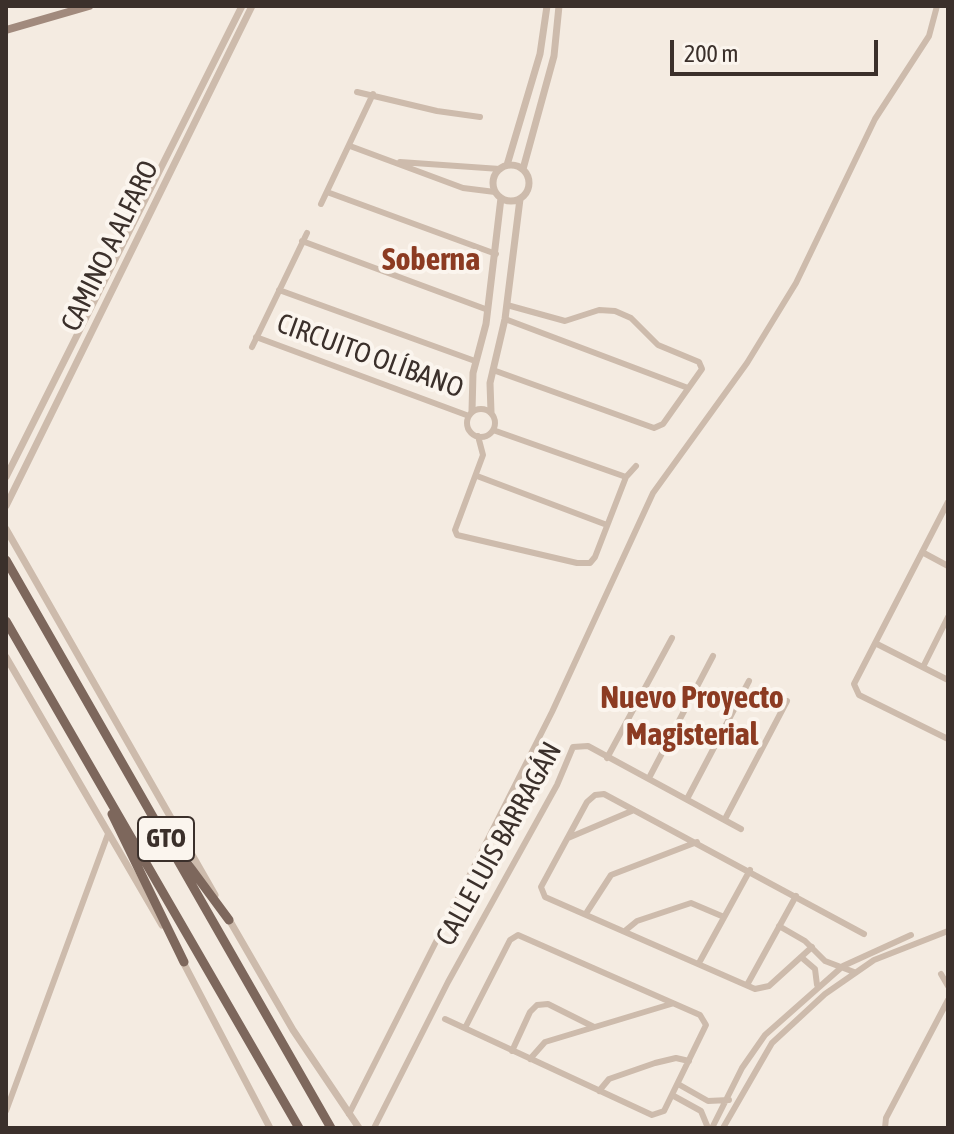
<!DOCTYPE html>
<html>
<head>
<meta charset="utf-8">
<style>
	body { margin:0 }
	#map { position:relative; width:954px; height:1134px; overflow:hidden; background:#f4ebe1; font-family:"Asap Condensed",sans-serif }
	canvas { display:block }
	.frame { position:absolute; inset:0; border:8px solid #3b302b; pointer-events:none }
	.scale { position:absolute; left:670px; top:40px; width:208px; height:36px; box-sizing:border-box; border:4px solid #3b302b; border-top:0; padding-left:10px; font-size:24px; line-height:28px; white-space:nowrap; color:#3b302b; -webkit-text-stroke:6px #fbf5ee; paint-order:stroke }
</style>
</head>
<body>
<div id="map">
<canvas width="954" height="1134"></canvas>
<div class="frame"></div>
<div class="scale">200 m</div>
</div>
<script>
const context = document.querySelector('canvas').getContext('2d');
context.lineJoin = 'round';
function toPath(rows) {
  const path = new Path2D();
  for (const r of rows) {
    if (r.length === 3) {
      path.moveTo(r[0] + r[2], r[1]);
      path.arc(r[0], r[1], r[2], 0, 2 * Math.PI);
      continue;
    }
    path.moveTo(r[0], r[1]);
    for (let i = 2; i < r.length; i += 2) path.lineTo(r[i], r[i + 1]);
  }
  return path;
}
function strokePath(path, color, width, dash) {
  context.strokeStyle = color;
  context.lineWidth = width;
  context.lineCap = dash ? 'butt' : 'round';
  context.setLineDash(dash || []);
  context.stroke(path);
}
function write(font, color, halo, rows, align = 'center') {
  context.font = font + ' "Asap Condensed",sans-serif';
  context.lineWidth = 8;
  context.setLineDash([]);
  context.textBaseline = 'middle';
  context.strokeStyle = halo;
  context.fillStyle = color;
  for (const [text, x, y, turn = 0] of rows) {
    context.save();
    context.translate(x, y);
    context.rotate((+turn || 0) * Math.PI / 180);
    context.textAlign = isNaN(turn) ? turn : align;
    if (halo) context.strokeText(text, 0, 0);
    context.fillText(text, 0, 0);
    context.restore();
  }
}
const minor = toPath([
	[357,92,437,111,480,117],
	[350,146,463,188,495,192],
	[400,162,500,169],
	[327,192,496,254],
	[321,204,373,94],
	[302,241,488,310],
	[279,290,475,361],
	[505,319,688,388],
	[256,337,469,416],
	[252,347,307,233],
	[493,370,654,428,663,424,702,369,699,362,658,345,631,318,615,311,599,310,565,321,507,305],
	[481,423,14],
	[493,430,626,477],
	[478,436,483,455,455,530,457,535,577,563,590,563,595,557,626,477,636,466],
	[477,476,607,525],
	[948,502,854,684,859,695,948,739],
	[922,552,948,566],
	[875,643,948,680],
	[923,667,948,617],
	[607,758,672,638],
	[649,778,713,656],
	[687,799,749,681],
	[725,819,787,701],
	[568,838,634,810],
	[587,912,611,875,697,842],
	[779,926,805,941,825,961,854,972],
	[626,930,637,921,691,903,724,917],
	[812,947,769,986,755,989,545,897,541,887,587,802,595,795,604,794,864,934],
	[801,957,815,969,817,985],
	[699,963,750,870],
	[941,974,948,986],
	[747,985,796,896],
	[445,1019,652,1115,664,1111,706,1025,700,1015,518,935,510,940,465,1028],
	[512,1051,530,1012,537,1005,548,1004,594,1027],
	[530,1059,545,1042,671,1004],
	[678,1084,708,1101,729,1100],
	[599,1091,609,1079,655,1063,676,1058,689,1061],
	[672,1095,701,1111,708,1128],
	[6,1111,108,834],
	[349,1114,552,712,653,493,747,363,796,283,875,119,929,36,937,6],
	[374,1128,448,982,557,785,573,747,588,746,741,829],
	[712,1128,742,1068,765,1035,843,966,911,935],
	[723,1128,772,1043,825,994,874,960,948,931],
	[885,1128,886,1118,948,1000]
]);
const tertiary = toPath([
	[511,183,18],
	[507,165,540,54,547,6],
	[523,169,554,56,559,6],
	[472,411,473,373,486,324,501,198],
	[491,412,490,383,505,319,520,199],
	[6,477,242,6],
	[6,506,252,6],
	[6,529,215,895],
	[6,657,162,925],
	[227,916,293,1030,359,1128],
	[182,960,270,1128]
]);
const secondary = toPath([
	[6,30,89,6]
]);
const primary = toPath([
	[6,560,331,1128],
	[6,621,299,1128],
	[112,814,184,962],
	[181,855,229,920]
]);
const shields = [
	[166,839,56]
];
const shieldNames = [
	["GTO",166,839]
];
const streetNames = [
	["CAMINO A ALFARO",110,246,-64],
	["CIRCUITO OLÍBANO",370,356,20],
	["CALLE LUIS BARRAGÁN",499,844,-61]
];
const quarterNames = [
	["Soberna",431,260],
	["Nuevo Proyecto",692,698],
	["Magisterial",692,735]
];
strokePath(minor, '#cdbbac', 6);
strokePath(tertiary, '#cdbbac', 7);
strokePath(secondary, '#a18a7d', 8);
strokePath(primary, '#7d675c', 9);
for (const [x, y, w] of shields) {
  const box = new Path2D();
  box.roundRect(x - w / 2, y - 22, w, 44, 6);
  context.fillStyle = '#fbf5ee';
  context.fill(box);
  strokePath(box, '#3b302b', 2);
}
write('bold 26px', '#3b302b', null, shieldNames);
write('28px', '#3b302b', '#fbf5ee', streetNames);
write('bold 32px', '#8c3b22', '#fbf5ee', quarterNames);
</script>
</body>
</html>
